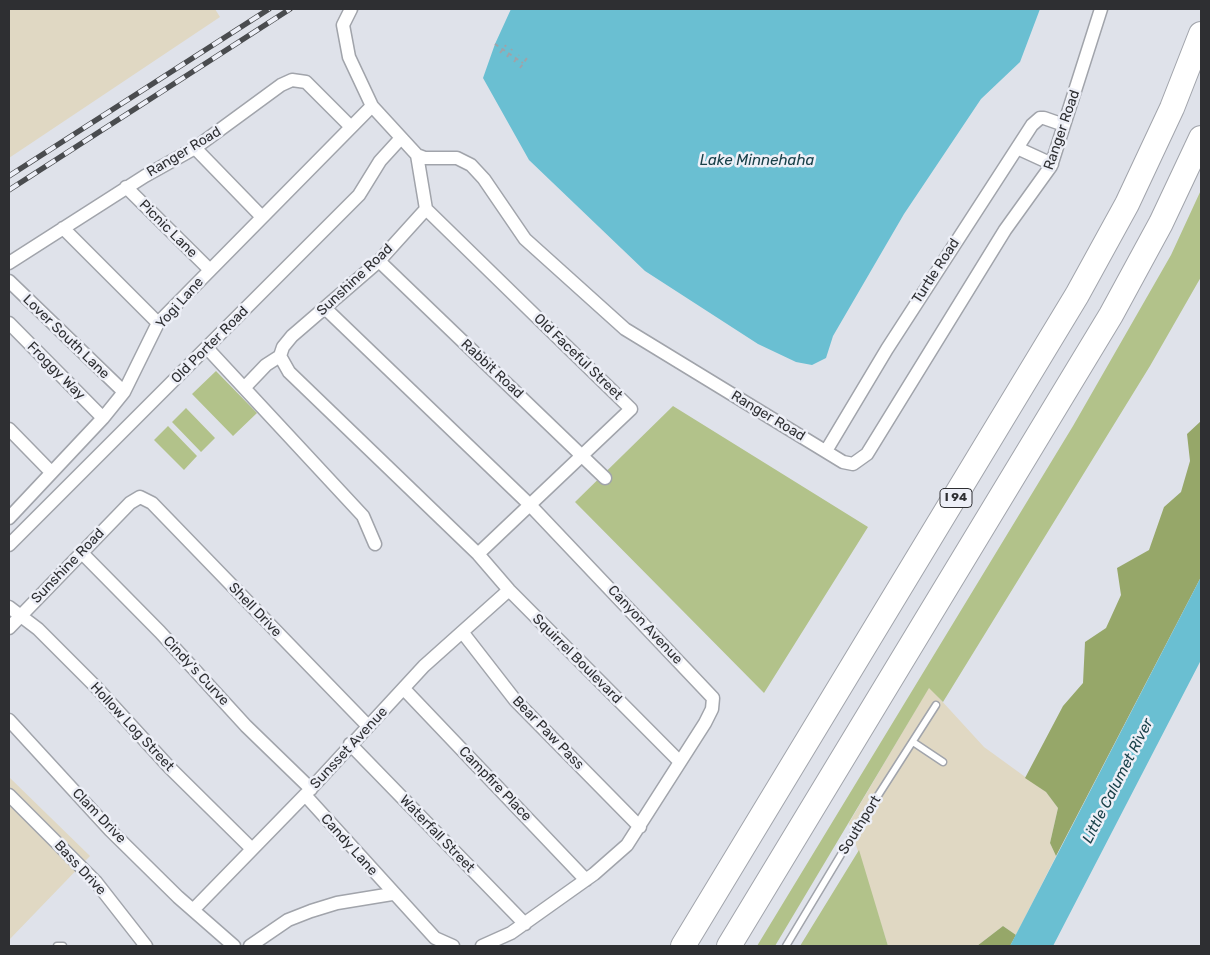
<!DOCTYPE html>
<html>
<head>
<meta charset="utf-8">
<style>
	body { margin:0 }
	#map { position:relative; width:1210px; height:955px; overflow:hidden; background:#dfe2ea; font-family:Rubik,sans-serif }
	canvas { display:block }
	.frame { position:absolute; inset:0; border:10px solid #2e2f32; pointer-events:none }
</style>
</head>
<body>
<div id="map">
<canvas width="1210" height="955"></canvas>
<div class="frame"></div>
</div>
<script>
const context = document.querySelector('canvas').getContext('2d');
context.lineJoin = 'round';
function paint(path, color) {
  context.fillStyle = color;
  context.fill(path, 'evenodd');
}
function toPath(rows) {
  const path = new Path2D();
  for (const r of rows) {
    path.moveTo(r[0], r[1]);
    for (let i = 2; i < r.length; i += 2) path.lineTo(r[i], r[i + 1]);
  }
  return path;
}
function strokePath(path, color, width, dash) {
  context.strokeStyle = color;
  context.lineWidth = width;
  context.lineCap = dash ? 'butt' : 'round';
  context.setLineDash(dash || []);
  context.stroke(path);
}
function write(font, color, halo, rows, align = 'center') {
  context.font = font + ' Rubik,sans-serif';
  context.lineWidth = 5;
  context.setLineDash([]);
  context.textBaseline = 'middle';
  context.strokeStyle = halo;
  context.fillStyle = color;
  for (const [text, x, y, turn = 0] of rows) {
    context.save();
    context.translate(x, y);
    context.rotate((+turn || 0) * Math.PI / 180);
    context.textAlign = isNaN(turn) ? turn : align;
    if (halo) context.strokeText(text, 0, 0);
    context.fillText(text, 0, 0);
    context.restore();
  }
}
const commercial = toPath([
	[9,9,215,9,220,17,9,158],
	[929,687,984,747,1046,792,1058,808,1050,843,1056,856,1016,935,1003,926,977,946,888,946,849,823],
	[9,777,90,856,9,940]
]);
const green = toPath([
	[1201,190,1201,277,1150,366,943,702,929,688,775,946,757,946,1073,426,1171,255],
	[216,371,257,413,233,436,192,394],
	[673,406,868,527,764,693,575,502],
	[186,408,215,438,201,452,172,422],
	[168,426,197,456,184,470,154,440],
	[859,850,888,946,800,946]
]);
const forest = toPath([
	[1201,421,1201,577,1056,856,1050,843,1058,808,1046,792,1025,778,1063,706,1083,683,1085,642,1106,628,1121,595,1117,568,1149,550,1164,507,1181,492,1190,461,1187,434],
	[1003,926,1016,935,1010,946,977,946]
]);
const water = toPath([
	[511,9,1040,9,1020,62,981,99,904,214,833,336,826,358,812,365,796,362,758,344,645,271,529,160,483,78,495,44],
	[1201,577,1201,660,1053,946,1010,946]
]);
const path = toPath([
	[495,44,523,63],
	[500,53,506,45],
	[507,57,512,49],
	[514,62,519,55],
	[520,68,527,58]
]);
const lane = toPath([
	[913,742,943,762],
	[57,946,63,946],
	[786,946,854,833,936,705]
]);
const street = toPath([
	[351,9,343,25,349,57,372,106,417,155,425,158,457,158,471,165,484,179,525,239,625,329,843,462,853,464,867,454,1005,230,1051,166,1101,9],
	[195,148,262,217],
	[1017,148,1052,164],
	[417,155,426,209],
	[126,187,210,270],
	[426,209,631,409,478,554],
	[63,228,158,323],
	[379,261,605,478],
	[9,263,145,176,195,148,281,85,292,80,306,82,350,126],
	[9,281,124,392],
	[326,309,529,504,713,698,712,709,705,723,627,845,594,874,511,933,482,946],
	[9,323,103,418],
	[207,348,363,516,375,544],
	[280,356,289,372,478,554,509,590,679,761],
	[245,387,266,365,280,356,283,347,292,336,379,261,426,209],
	[9,429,51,472],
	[826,451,887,349,1032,125,1040,118,1044,118,1064,125],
	[9,518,103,418,124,392,158,323,372,106],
	[9,545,359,195,380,161,401,138],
	[81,552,160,632,246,726,311,789],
	[9,607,38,629,96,687,170,768,252,849],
	[9,628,130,503,140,497,152,503,368,726],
	[463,633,515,700,640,827],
	[404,689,586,880],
	[9,720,110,830,178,897,234,946],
	[350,744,525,924],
	[9,795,96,882,146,946],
	[305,795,435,938,453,946],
	[193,910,305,795,424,666,509,590],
	[250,946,288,920,311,911,337,903,392,894]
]);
const highway = toPath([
	[683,946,1077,295,1127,204,1172,108,1201,34],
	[729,946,1111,315,1161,223,1201,138]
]);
const rail = toPath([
	[9,176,269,9],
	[9,190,290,9]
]);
const shields = [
	[956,498,32]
];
const shieldNames = [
	["I 94",956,498]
];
const streetNames = [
	["Ranger Road",1062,130,-71],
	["Ranger Road",184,152,-31],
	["Picnic Lane",168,229,45],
	["Turtle Road",936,271,-57],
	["Sunshine Road",355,280,-43],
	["Yogi Lane",180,303,-48],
	["Lover South Lane",66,337,44],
	["Old Porter Road",210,345,-45],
	["Old Faceful Street",578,357,44],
	["Rabbit Road",492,369,43],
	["Froggy Way",56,371,45],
	["Ranger Road",768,416,31],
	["Sunshine Road",68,566,-46],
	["Shell Drive",255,610,46],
	["Canyon Avenue",645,625,47],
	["Squirrel Boulevard",577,659,45],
	["Cindy's Curve",196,671,47],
	["Hollow Log Street",132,727,47],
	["Bear Paw Pass",548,733,46],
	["Sunsset Avenue",349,748,-47],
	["Campfire Place",495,784,46],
	["Clam Drive",99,816,46],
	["Southport",860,825,-58],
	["Waterfall Street",437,834,46],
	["Candy Lane",349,845,48],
	["Bass Drive",80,868,47]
];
const waterNames = [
	["Lake Minnehaha",757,161],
	["Little Calumet River",1118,781,-63]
];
paint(commercial, '#e0d8c3');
paint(green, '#b2c28a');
paint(forest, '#96a769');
paint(water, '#6abfd2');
strokePath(lane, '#a1a4ab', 9);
strokePath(street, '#a1a4ab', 15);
strokePath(highway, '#a1a4ab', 26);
strokePath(path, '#a0a2a8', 2, [4, 4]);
strokePath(lane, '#fff', 6);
strokePath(street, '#fff', 12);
strokePath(highway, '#fff', 24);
strokePath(rail, '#4a4c4f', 5.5);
strokePath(rail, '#edeff7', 4, [11]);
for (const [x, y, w] of shields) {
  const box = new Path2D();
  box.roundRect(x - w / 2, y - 9.5, w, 19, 4);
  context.fillStyle = '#edeff7';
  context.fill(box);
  strokePath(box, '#2e2f32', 1);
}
write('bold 12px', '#2e2f32', null, shieldNames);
write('14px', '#2e2f32', '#edeff7', streetNames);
write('italic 15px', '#194149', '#edeff7', waterNames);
</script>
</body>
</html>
